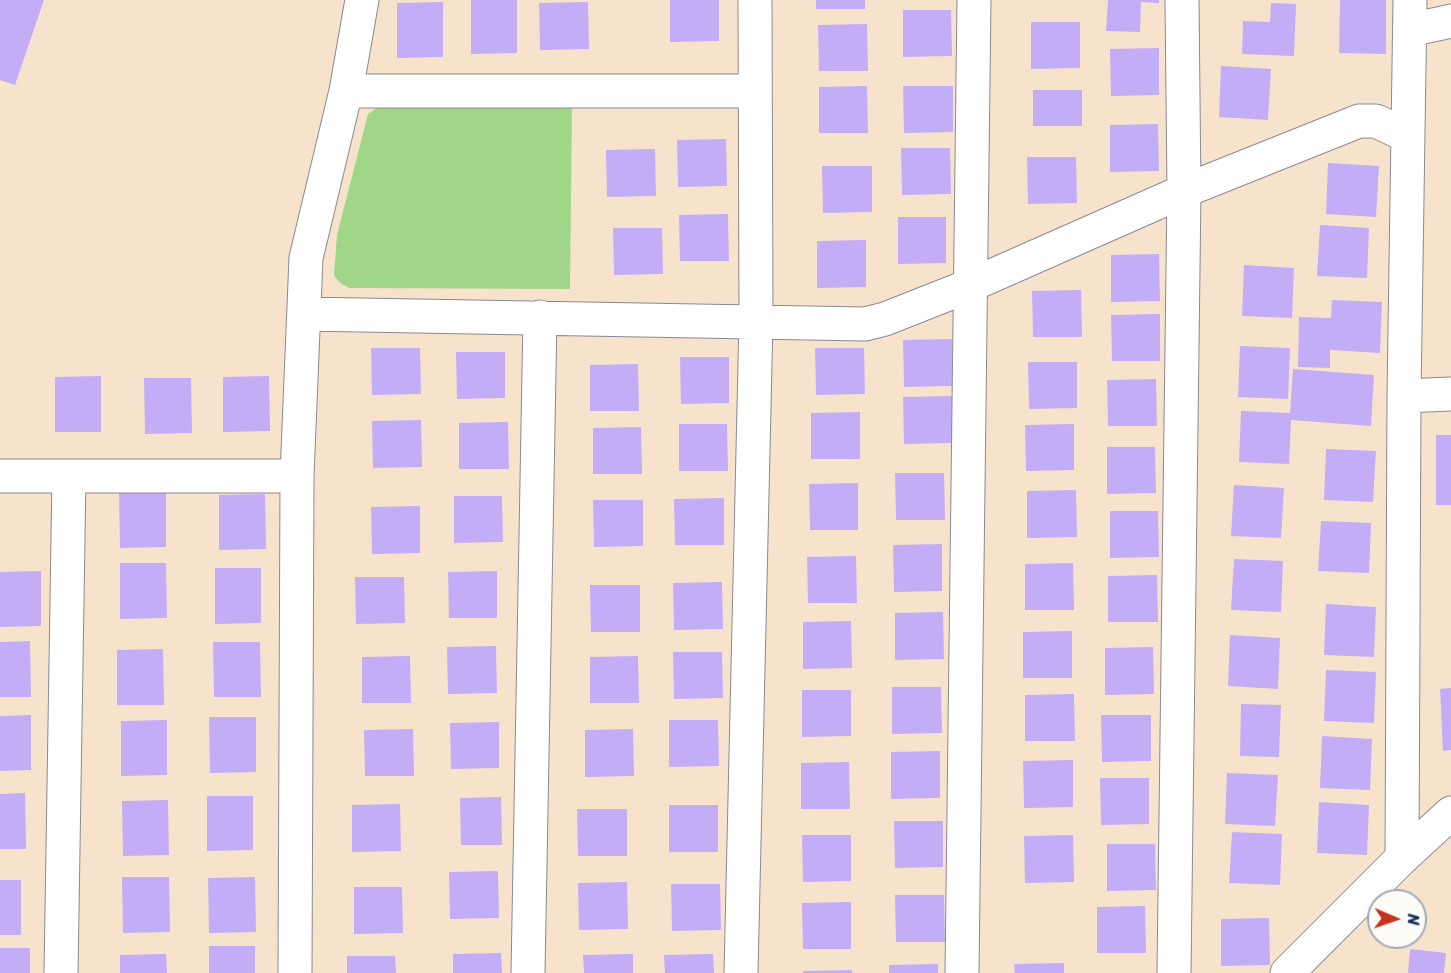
<!DOCTYPE html>
<html>
<head>
<meta charset="utf-8">
<style>
	body { margin:0 }
	#map { position:relative; width:1451px; height:973px; overflow:hidden; background:#f7e3cc; font-family:Sriracha,sans-serif }
	canvas { display:block }
	.north { position:absolute; left:1367px; top:889px; width:60px; height:60px; box-sizing:border-box; background:#fdfcf7; border:2px solid #a3aaba; border-radius:50%; rotate:92deg; font-size:16px; font-weight:700; line-height:24px; text-align:center; color:#1b2f5e }
	.north::after { content:''; display:block; margin:auto; width:21px; height:27px; background:#c8321e; clip-path:polygon(50% 0,100% 100%,50% 72%,0 100%) }
</style>
</head>
<body>
<div id="map">
<canvas width="1451" height="973"></canvas>
<div class="north">N</div>
</div>
<script>
const context = document.querySelector('canvas').getContext('2d');
context.lineJoin = 'round';
function paint(path, color) {
  context.fillStyle = color;
  context.fill(path, 'evenodd');
}
function toPath(rows) {
  const path = new Path2D();
  for (const r of rows) {
    path.moveTo(r[0], r[1]);
    for (let i = 2; i < r.length; i += 2) path.lineTo(r[i], r[i + 1]);
  }
  return path;
}
function strokePath(path, color, width, dash) {
  context.strokeStyle = color;
  context.lineWidth = width;
  context.lineCap = dash ? 'butt' : 'round';
  context.setLineDash(dash || []);
  context.stroke(path);
}
const green = toPath([
	[572,106,570,289,349,288,339,282,334,275,337,235,368,114,378,107]
]);
const building = toPath([
	[0,0,44,0,15,85,0,80],
	[471,0,517,0,517,53,471,54],
	[670,0,719,0,719,41,670,42],
	[816,0,865,0,865,9,816,9],
	[1108,0,1159,0,1159,3,1141,2,1140,32,1106,31],
	[1340,0,1386,0,1386,54,1339,53],
	[443,2,443,57,397,58,397,3],
	[588,2,589,49,540,50,539,3],
	[1271,3,1296,4,1294,56,1242,54,1243,21,1270,22],
	[903,10,951,10,952,56,903,57],
	[1031,22,1080,22,1080,68,1031,69],
	[867,24,868,71,819,71,818,25],
	[1159,48,1159,95,1111,96,1110,49],
	[1221,66,1271,69,1268,120,1219,117],
	[867,86,868,133,819,133,819,87],
	[903,86,953,86,953,132,904,133],
	[1033,90,1082,90,1082,126,1033,126],
	[1158,124,1159,171,1110,172,1110,125],
	[726,139,727,186,678,187,677,140],
	[901,148,950,148,951,194,902,195],
	[655,149,656,196,607,197,606,150],
	[1027,157,1076,157,1077,203,1028,204],
	[1328,163,1379,166,1376,217,1326,214],
	[822,166,872,166,872,212,823,213],
	[728,214,729,261,680,261,679,215],
	[898,217,946,217,946,263,898,264],
	[1320,225,1369,228,1367,278,1317,276],
	[613,228,662,228,663,274,614,275],
	[866,240,866,287,817,288,817,241],
	[1159,254,1160,301,1111,302,1111,255],
	[1244,265,1294,268,1292,318,1242,316],
	[1081,290,1082,337,1033,337,1032,291],
	[1332,300,1382,302,1380,353,1330,350,1330,368,1298,367,1299,317,1331,318],
	[1160,314,1160,361,1112,361,1111,315],
	[952,339,952,386,904,387,903,340],
	[1240,346,1290,348,1288,399,1238,397],
	[371,348,420,348,421,394,372,395],
	[815,348,864,348,865,394,816,395],
	[456,352,505,352,505,398,457,399],
	[680,357,729,357,729,403,681,404],
	[1028,362,1077,362,1077,408,1029,409],
	[638,364,639,411,590,411,590,365],
	[1293,369,1374,375,1371,426,1291,420,1289,464,1239,462,1241,411,1290,413],
	[101,376,101,432,55,432,55,377],
	[269,376,270,431,223,432,223,377],
	[144,378,191,378,192,433,145,434],
	[1156,379,1157,426,1108,426,1107,380],
	[952,396,952,443,904,444,903,397],
	[860,412,860,459,811,459,811,413],
	[421,420,422,467,373,468,372,421],
	[508,422,509,469,459,469,459,423],
	[679,424,727,424,728,471,679,471],
	[1074,424,1074,470,1026,471,1025,425],
	[641,427,642,474,593,474,593,428],
	[1436,435,1451,435,1451,505,1436,505],
	[1107,447,1155,447,1156,493,1107,494],
	[1326,449,1376,451,1373,502,1324,500],
	[895,473,944,473,945,520,896,520],
	[858,483,858,530,810,530,809,484],
	[1234,485,1284,488,1281,538,1231,536],
	[1076,490,1077,537,1027,538,1027,491],
	[119,493,166,493,166,547,120,548],
	[265,494,266,549,219,550,219,495],
	[454,496,502,496,503,542,454,543],
	[724,498,724,545,675,545,674,499],
	[593,500,643,500,643,546,594,547],
	[420,506,420,553,372,554,371,507],
	[1110,511,1158,511,1159,557,1110,558],
	[1321,521,1371,523,1369,573,1318,571],
	[942,544,942,591,894,592,893,545],
	[856,556,857,603,808,603,807,557],
	[1234,559,1283,561,1281,612,1231,610],
	[120,563,166,563,167,618,120,619],
	[1073,563,1074,610,1025,610,1025,564],
	[215,568,261,568,261,623,215,624],
	[41,571,41,626,0,627,0,572],
	[497,571,497,618,449,618,448,572],
	[1157,575,1158,622,1108,622,1108,576],
	[355,577,404,577,405,623,356,624],
	[722,582,723,629,674,630,673,583],
	[590,585,640,585,640,632,591,632],
	[1326,604,1376,607,1374,657,1324,655],
	[943,612,944,659,895,660,895,613],
	[851,621,852,668,803,669,803,622],
	[1072,631,1072,678,1023,678,1023,632],
	[1230,635,1280,638,1278,689,1228,686],
	[30,641,31,697,0,697,0,642],
	[213,642,260,642,261,697,214,697],
	[496,646,497,693,448,694,447,647],
	[1153,647,1154,694,1105,695,1105,648],
	[163,649,164,705,117,705,117,650],
	[673,652,722,652,723,698,674,699],
	[410,656,411,703,362,703,362,657],
	[638,656,639,703,590,703,590,657],
	[1326,670,1376,672,1374,723,1324,721],
	[892,687,941,687,942,733,892,734],
	[1451,688,1451,750,1443,751,1440,689],
	[802,690,851,690,851,736,802,737],
	[1074,694,1075,741,1025,741,1025,695],
	[1241,704,1281,705,1279,757,1240,756],
	[31,715,31,770,0,771,0,716],
	[1101,715,1151,715,1151,761,1102,762],
	[209,717,256,717,256,772,210,773],
	[167,720,167,775,121,776,121,721],
	[669,720,718,720,719,766,669,767],
	[499,722,499,768,451,769,450,723],
	[413,729,414,776,365,776,364,730],
	[633,729,634,776,585,777,585,730],
	[1322,736,1372,739,1370,790,1320,788],
	[940,751,940,798,891,799,891,752],
	[1073,760,1073,807,1024,808,1023,761],
	[849,762,850,809,801,809,801,763],
	[1227,773,1278,775,1275,826,1225,824],
	[1100,778,1149,778,1149,824,1101,825],
	[25,793,26,849,0,849,0,794],
	[207,796,253,796,253,850,207,851],
	[501,797,502,845,461,845,460,798],
	[168,800,169,855,123,856,122,801],
	[1319,802,1369,805,1367,855,1317,853],
	[400,804,401,851,352,852,352,805],
	[669,805,718,805,718,852,669,852],
	[577,809,627,809,627,856,578,856],
	[894,821,943,821,943,867,895,868],
	[1232,832,1282,834,1280,885,1229,883],
	[802,835,851,835,851,881,803,882],
	[1073,835,1074,882,1025,883,1024,836],
	[1107,844,1155,844,1156,890,1107,891],
	[498,871,499,918,450,919,449,872],
	[122,877,169,877,170,932,123,933],
	[255,877,256,932,209,933,208,878],
	[0,880,21,880,21,935,0,935],
	[627,882,628,929,579,930,578,883],
	[671,884,720,884,721,930,672,931],
	[354,887,402,887,403,933,354,934],
	[895,895,944,895,945,942,896,942],
	[851,902,851,949,803,949,802,903],
	[1145,906,1146,953,1097,953,1097,907],
	[1269,918,1270,965,1221,966,1221,919],
	[209,946,255,946,255,973,209,973],
	[0,948,30,948,30,973,0,973],
	[1410,949,1446,953,1444,973,1408,973],
	[501,953,502,973,453,973,453,954],
	[166,954,167,973,120,973,120,955],
	[633,954,633,973,584,973,583,955],
	[713,954,714,973,665,973,664,955],
	[347,956,395,956,396,973,347,973],
	[1064,963,1064,973,1015,973,1014,964],
	[938,964,938,973,889,973,889,965],
	[852,970,852,973,803,973,803,971]
]);
const minor = toPath([
	[1410,30,1451,21],
	[346,91,755,91],
	[305,314,865,324,885,319,971,285,1184,191,1359,121,1376,121,1408,136],
	[1404,396,1451,394],
	[0,476,297,476],
	[1402,858,1404,396,1410,0],
	[61,973,69,476],
	[295,973,297,476,306,258,346,91,362,0],
	[528,973,540,317],
	[741,973,756,320,755,0],
	[962,973,974,0],
	[1174,973,1184,191,1182,0]
]);
const tertiary = toPath([
	[1287,973,1402,858,1451,813]
]);
paint(green, '#a0d687');
paint(building, '#c3adf7');
strokePath(minor, '#898995', 35);
strokePath(tertiary, '#898995', 35);
strokePath(minor, '#fff', 33);
strokePath(tertiary, '#fff', 33);
</script>
</body>
</html>
